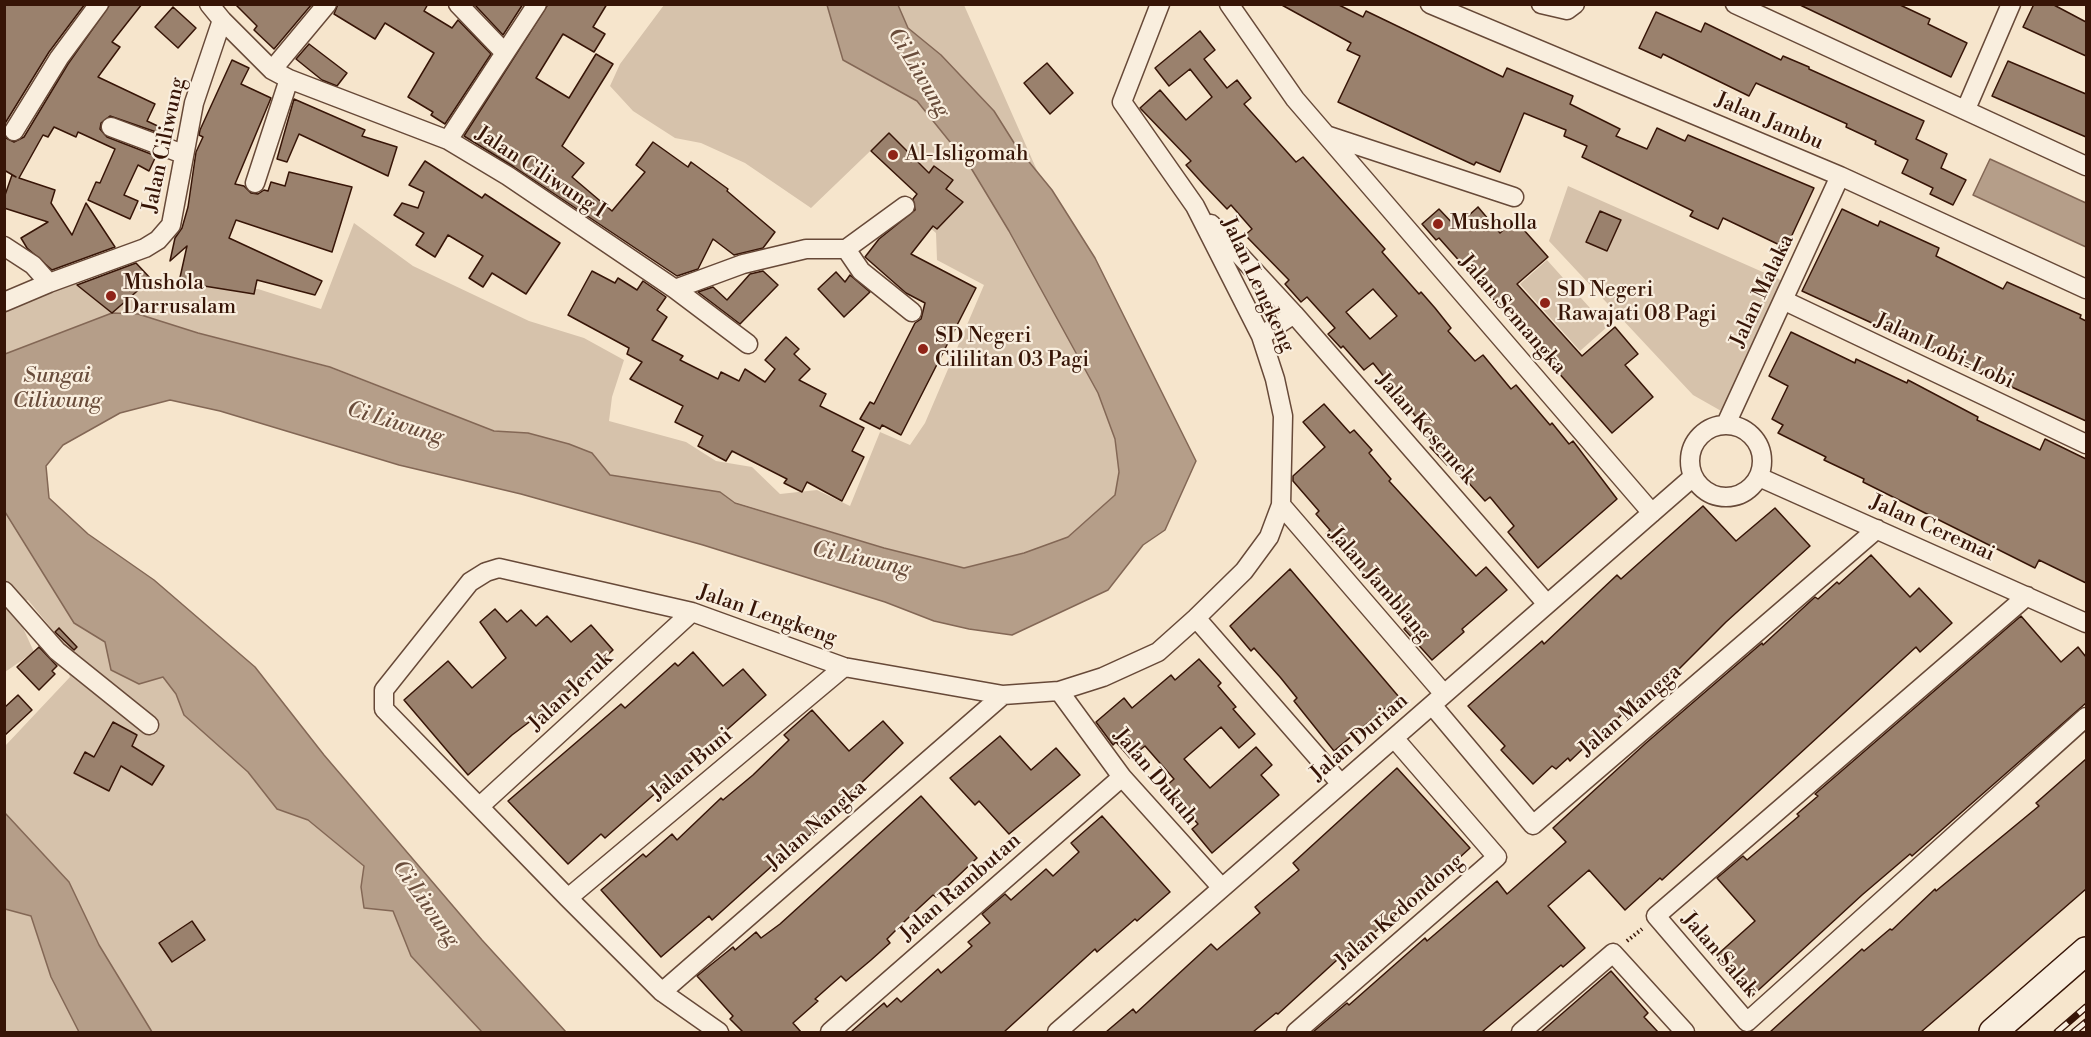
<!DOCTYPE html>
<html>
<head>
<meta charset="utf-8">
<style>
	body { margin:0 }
	#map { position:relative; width:2091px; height:1037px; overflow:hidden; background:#f6e5cc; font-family:"Libre Bodoni",serif }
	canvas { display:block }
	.frame { position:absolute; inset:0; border:6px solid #371507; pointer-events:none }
</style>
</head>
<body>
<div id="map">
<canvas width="2091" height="1037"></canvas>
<div class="frame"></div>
</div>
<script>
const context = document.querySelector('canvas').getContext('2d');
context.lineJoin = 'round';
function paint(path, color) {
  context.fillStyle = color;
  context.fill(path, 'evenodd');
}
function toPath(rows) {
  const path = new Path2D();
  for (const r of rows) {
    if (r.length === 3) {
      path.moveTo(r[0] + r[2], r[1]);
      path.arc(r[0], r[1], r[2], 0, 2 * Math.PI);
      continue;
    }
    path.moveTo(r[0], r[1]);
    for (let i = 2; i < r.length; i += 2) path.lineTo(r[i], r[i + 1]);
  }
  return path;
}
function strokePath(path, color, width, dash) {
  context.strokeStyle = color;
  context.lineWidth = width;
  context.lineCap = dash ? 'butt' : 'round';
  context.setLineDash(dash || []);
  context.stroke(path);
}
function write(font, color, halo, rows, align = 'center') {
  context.font = font + ' "Libre Bodoni",serif';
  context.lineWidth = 4.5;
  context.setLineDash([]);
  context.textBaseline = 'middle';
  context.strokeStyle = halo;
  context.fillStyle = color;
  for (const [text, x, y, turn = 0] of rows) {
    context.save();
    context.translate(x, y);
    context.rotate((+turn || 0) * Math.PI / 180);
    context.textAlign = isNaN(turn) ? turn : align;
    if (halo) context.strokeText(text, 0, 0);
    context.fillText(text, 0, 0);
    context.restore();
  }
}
const green = toPath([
	[664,5,827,5,843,60,917,101,971,168,1009,230,1097,391,1115,439,1119,472,1115,495,1068,537,1024,553,964,568,884,548,735,502,720,492,610,475,592,453,528,433,494,431,332,367,198,333,138,314,5,354,4,302,67,276,112,313,151,279,258,289,321,309,354,223,413,266,529,321,584,338,624,360,612,397,609,421,686,442,716,461,752,467,780,494,817,490,850,506,880,432,910,445,925,423,984,285,937,260,936,233,905,206,941,170,934,176,889,133,811,208,745,163,701,143,675,138,633,111,610,86,620,64],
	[898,5,964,5,1039,175,1016,146,994,111,941,56,908,28],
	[1568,186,1783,281,1723,412,1693,395,1549,241],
	[1547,260,1607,327,1580,351,1520,284],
	[4,512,74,623,105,642,111,670,139,684,163,677,176,694,184,715,248,772,277,809,307,820,364,866,361,887,393,911,411,956,482,1032,152,1032,99,945,69,882,5,813,5,746,70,677,55,633,28,600,13,606,34,652,5,672],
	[4,909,31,916,51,977,79,1032,5,1032]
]);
const water = toPath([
	[827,5,898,5,908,28,941,55,994,111,1016,146,1052,190,1095,258,1196,461,1165,530,1143,545,1108,590,1012,635,969,629,934,621,885,602,703,545,521,494,399,465,220,411,170,400,120,413,63,445,46,466,49,498,88,534,154,580,255,667,324,755,482,940,566,1032,482,1032,411,956,393,911,364,908,361,887,364,866,308,820,277,809,248,772,184,715,176,694,163,677,139,684,111,670,105,642,74,623,5,512,5,354,112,313,138,314,198,333,330,367,494,431,528,433,569,444,592,453,610,475,720,492,735,503,884,548,964,568,1024,553,1068,537,1115,495,1119,472,1115,439,1098,393,1009,231,971,168,917,101,843,60,827,5],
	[1990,159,2086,203,2086,247,1973,195,1990,159],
	[5,813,69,882,99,945,152,1032,79,1032,51,977,31,916,5,909,5,813]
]);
const building = toPath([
	[4,4,85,4,49,52,4,125,4,4],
	[110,4,142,4,112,42,120,47,98,77,155,104,147,121,164,129,162,134,110,116,101,123,100,129,107,137,156,156,149,171,138,165,124,195,138,201,130,219,88,200,96,182,100,183,115,149,78,132,76,137,54,127,48,137,43,135,19,178,55,190,51,203,72,235,86,203,115,247,52,270,27,248,21,238,48,222,4,208,4,198,12,175,16,177,4,170,4,137,14,142,24,137,68,64,110,4],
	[235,4,312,4,274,49,254,30,257,26,235,4],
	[338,4,428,4,424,11,452,28,458,20,491,54,445,124,431,115,433,112,408,97,434,53,385,23,375,39,334,14,338,4],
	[474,4,523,4,503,35,474,4],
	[548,4,607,4,593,27,605,34,594,52,563,34,536,78,569,98,596,54,613,64,562,146,584,163,572,177,612,211,645,172,636,165,653,142,688,167,691,162,728,189,727,191,775,232,763,248,734,255,713,239,698,269,677,276,514,167,464,136,548,4],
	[1280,4,1337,4,1363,17,1366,11,1503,77,1507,68,1573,96,1570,104,1620,129,1616,136,1647,149,1657,128,1685,141,1688,135,1814,188,1786,248,1723,218,1718,229,1690,216,1693,211,1582,157,1587,146,1564,136,1566,130,1524,113,1500,172,1476,162,1474,165,1338,102,1360,56,1347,50,1351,43,1280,4],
	[1798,4,1898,4,1930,19,1928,24,1967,43,1951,77,1798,4],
	[2034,4,2052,4,2086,22,2086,56,2023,27,2034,4],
	[173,7,196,28,178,48,155,27,173,7],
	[1656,12,1701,32,1705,23,1781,60,1783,56,1809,67,1809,69,1924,121,1916,139,1947,154,1941,168,1966,180,1953,205,1930,194,1933,188,1902,173,1908,160,1875,144,1876,141,1846,127,1847,124,1756,83,1749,96,1663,54,1661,58,1639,48,1656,12],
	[1200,31,1215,50,1204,59,1227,88,1237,80,1251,98,1244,104,1296,162,1303,157,1385,249,1382,252,1419,294,1421,292,1435,308,1451,328,1448,331,1475,361,1483,355,1511,389,1516,385,1550,425,1552,423,1569,444,1573,441,1617,499,1538,568,1508,532,1514,526,1490,497,1485,501,1450,462,1447,465,1430,447,1434,444,1414,421,1417,418,1373,363,1364,370,1343,346,1341,348,1328,334,1335,328,1307,297,1301,302,1285,284,1289,280,1245,235,1252,229,1231,205,1227,209,1204,185,1186,165,1191,161,1140,108,1160,90,1186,120,1212,97,1190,69,1169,86,1155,68,1200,31],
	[1373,289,1397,316,1370,339,1346,312,1373,289],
	[309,44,347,73,337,86,322,80,296,59,309,44],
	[232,60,249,68,241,84,271,98,235,184,244,186,251,193,258,194,264,190,268,191,271,182,285,186,289,172,352,187,332,252,236,220,229,238,322,281,315,295,257,280,254,294,179,282,187,246,170,261,175,238,182,228,188,207,196,152,203,137,199,135,200,130,232,60],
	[2008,61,2086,94,2086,137,1992,96,2008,61],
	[1047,63,1073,93,1050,114,1024,83,1047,63],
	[294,99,365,130,362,136,397,147,388,176,299,134,287,162,277,159,294,99],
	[889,133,929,173,934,166,953,180,946,189,963,202,937,229,933,226,911,254,976,288,901,435,882,425,880,429,860,419,870,402,874,404,915,323,921,319,925,303,906,293,865,257,879,239,915,210,913,199,917,194,871,151,889,133],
	[425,161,482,198,485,194,560,243,526,294,492,273,483,287,469,278,483,256,448,235,435,257,416,245,424,233,394,215,402,203,418,208,424,192,409,185,425,161],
	[1478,207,1500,233,1515,220,1548,257,1517,284,1582,356,1615,327,1638,354,1625,365,1653,397,1612,433,1439,238,1436,240,1422,224,1439,209,1456,227,1478,207],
	[1842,209,1878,226,1880,221,1939,248,1936,256,2003,289,2007,282,2081,315,2080,318,2086,321,2086,421,1802,291,1842,209],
	[1600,211,1621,220,1607,251,1586,242,1600,211],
	[136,263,151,279,112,313,77,285,136,263],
	[592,271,615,283,618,278,637,290,643,281,666,297,657,310,667,317,652,340,683,356,680,360,718,379,721,372,739,381,745,369,765,382,775,369,765,360,786,337,799,349,794,354,810,369,799,380,826,394,820,406,864,428,852,451,864,457,842,501,807,482,802,492,784,483,787,479,732,451,726,461,698,446,703,436,675,422,683,406,630,379,642,362,627,354,629,348,568,315,592,271],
	[763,271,778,285,740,324,698,292,713,287,727,300,750,274,763,271],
	[836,272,845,282,850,275,870,292,844,317,818,289,836,272],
	[1791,332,1855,363,1856,359,1907,383,1908,380,1978,417,1977,420,2040,450,2045,439,2086,459,2086,583,2039,560,2035,568,1863,482,1864,479,1824,460,1826,457,1778,433,1783,425,1772,419,1788,386,1769,376,1791,332],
	[1324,404,1350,433,1354,430,1372,450,1369,453,1391,479,1389,481,1476,576,1486,567,1507,590,1462,629,1464,632,1432,660,1404,629,1410,624,1326,534,1330,530,1316,514,1319,511,1293,481,1293,476,1325,447,1303,422,1324,404],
	[1703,506,1736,541,1775,508,1810,546,1726,622,1670,678,1668,676,1643,699,1640,696,1595,742,1593,739,1570,761,1568,758,1556,769,1552,766,1533,784,1501,750,1505,746,1468,706,1542,641,1544,644,1617,575,1621,579,1703,506],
	[1871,555,1910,597,1919,588,1952,623,1920,652,1916,647,1662,880,1660,878,1625,910,1589,870,1548,906,1585,948,1563,967,1561,965,1482,1032,1313,1032,1347,1003,1349,1005,1425,938,1427,941,1497,881,1507,894,1566,842,1553,828,1646,743,1762,643,1763,645,1815,597,1818,599,1837,582,1839,584,1871,555],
	[1290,569,1399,697,1334,751,1294,701,1297,698,1280,677,1254,648,1251,651,1230,626,1290,569],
	[495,609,507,622,521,610,536,626,547,616,571,642,591,625,613,650,564,696,512,735,468,775,404,700,448,661,472,688,506,658,480,622,495,609],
	[2021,616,2061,662,2078,647,2086,657,2086,703,1912,856,1910,854,1862,895,1752,996,1717,955,1755,921,1717,878,1743,856,1747,860,1799,816,1797,814,1818,796,1815,794,2021,616],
	[59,628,77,647,74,650,55,632,59,628],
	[39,647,57,666,52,671,55,674,39,690,17,667,39,647],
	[693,652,723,686,743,669,766,695,605,838,601,834,568,864,508,801,621,704,625,708,675,663,678,666,693,652],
	[1199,659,1221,683,1218,686,1236,707,1233,709,1255,734,1239,748,1221,727,1184,759,1210,788,1256,747,1272,765,1261,775,1279,795,1212,853,1192,829,1198,824,1165,787,1174,779,1145,746,1130,758,1116,742,1113,745,1096,722,1124,698,1132,708,1171,675,1175,680,1199,659],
	[18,695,32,710,4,736,4,708,18,695],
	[812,710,849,751,883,721,903,743,856,788,858,790,795,849,793,847,712,920,709,916,661,957,601,890,643,854,646,857,672,834,677,840,721,798,723,800,753,775,789,740,784,735,812,710],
	[113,722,137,735,132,746,164,766,152,785,121,766,109,791,74,773,85,752,94,757,113,722],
	[1000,736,1031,770,1056,748,1080,775,1009,834,979,801,975,805,950,778,1000,736],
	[2086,759,2086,889,1993,970,1921,1032,1770,1032,1862,949,1864,951,1890,929,1892,930,1935,889,1936,891,2039,806,2036,803,2086,759],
	[1397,768,1470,848,1412,901,1364,941,1361,938,1278,1014,1276,1013,1253,1032,1106,1032,1133,1009,1136,1013,1211,944,1217,950,1260,913,1255,907,1299,870,1293,863,1397,768],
	[921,796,977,858,936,897,933,895,907,919,887,939,890,943,871,960,846,981,841,976,815,999,818,1001,793,1023,801,1032,743,1032,730,1019,733,1016,697,976,733,947,735,950,756,932,761,938,780,924,921,796],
	[1102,816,1170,892,1137,921,1135,919,1097,952,1095,949,1004,1032,851,1032,884,1003,887,1007,897,998,901,1002,938,969,941,973,972,946,968,942,990,923,982,914,1005,894,1011,900,1046,869,1053,876,1079,852,1071,843,1102,816],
	[192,921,205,940,172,962,159,943,192,921],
	[1611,971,1648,1013,1644,1017,1658,1032,1541,1032,1611,971]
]);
const path = toPath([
	[1627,941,1642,929]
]);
const street = toPath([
	[458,4,505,53],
	[1229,4,1295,99,1652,513],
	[1430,4,1840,176,2086,289],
	[1541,4,1567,10,1575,4],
	[1735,4,2086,166],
	[222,20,272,70,289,79,448,140,508,176,675,289,748,344],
	[272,70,327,4],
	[1966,109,2011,4],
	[111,127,183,154],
	[14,131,59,58,99,4],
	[1329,136,1514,197],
	[448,140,537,4],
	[255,183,289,79],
	[1211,224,1294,314,1547,604],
	[4,246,33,265,49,283],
	[846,249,861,271,912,312],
	[675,289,743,264,806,249,846,249,905,206],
	[1783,300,2086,444],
	[4,302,49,283,145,248,158,240,171,225,194,103,222,20,209,4],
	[1261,336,1294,314],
	[1726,424,1840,176],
	[1726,461,36],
	[1759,477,2086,623],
	[1281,505,1444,694],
	[4,591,57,651,149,725],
	[2027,596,1656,916,1747,1022,2086,717],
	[1196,618,1341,784],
	[1059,691,1122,777,1222,888],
	[1432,705,1533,825,1877,529],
	[480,806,692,612],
	[568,898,844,667],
	[662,992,1003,695],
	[719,1032,662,992,568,898,384,709,384,690,470,582,486,572,499,568,692,612,844,667,1003,695,1059,691,1103,677,1158,652,1196,618,1244,571,1269,537,1281,505,1283,416,1275,379,1261,336,1195,206,1122,102,1160,4],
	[830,1032,1122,777],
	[1057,1032,1693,477],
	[1296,1032,1497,857,1394,738],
	[1521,1032,1613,953,1685,1032]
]);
const secondary = toPath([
	[1993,1032,2086,951]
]);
const rail = toPath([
	[2057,1032,2086,1007],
	[2074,1032,2086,1022]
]);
const markers = [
	[893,155,6,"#8f2418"],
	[1438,224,6,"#8f2418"],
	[111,296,6,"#8f2418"],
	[1545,303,6,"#8f2418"],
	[923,349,6,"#8f2418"]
];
const streetNames = [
	["Jalan Jambu",1769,122,23],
	["Jalan Ciliwung",165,145,-78],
	["Jalan Ciliwung I",540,173,33],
	["Jalan Lengkeng",1257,285,65],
	["Jalan Malaka",1763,291,-65],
	["Jalan Semangka",1512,315,49],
	["Jalan Lobi-Lobi",1944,352,25],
	["Jalan Kesemek",1425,429,49],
	["Jalan Ceremai",1932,529,24],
	["Jalan Jamblang",1379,585,49],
	["Jalan Lengkeng",767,616,19],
	["Jalan Jeruk",571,692,-43],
	["Jalan Mangga",1631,711,-41],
	["Jalan Durian",1360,738,-41],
	["Jalan Buni",692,765,-40],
	["Jalan Dukuh",1155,777,50],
	["Jalan Nangka",817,826,-41],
	["Jalan Rambutan",961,888,-41],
	["Jalan Kedondong",1400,912,-41],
	["Jalan Salak",1719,955,49]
];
const poiNames = [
	["Al-Isligomah",905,155],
	["Musholla",1450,224],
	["Mushola",123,284],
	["Darrusalam",123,308],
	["SD Negeri",1557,291],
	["Rawajati 08 Pagi",1557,315],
	["SD Negeri",935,337],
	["Cililitan 03 Pagi",935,361]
];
const waterNames = [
	["Ci Liwung",918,73,59],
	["Sungai",57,377],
	["Ciliwung",57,402],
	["Ci Liwung",395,424,17],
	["Ci Liwung",861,560,12],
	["Ci Liwung",425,904,55]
];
paint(green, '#d6c2ab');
paint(water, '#b59e89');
strokePath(water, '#836755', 1.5);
paint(building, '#9a816d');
strokePath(building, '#371507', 1.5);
strokePath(street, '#674938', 21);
strokePath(secondary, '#371507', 30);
strokePath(path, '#371507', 4, [1.5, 3]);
strokePath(street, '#f9eede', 18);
strokePath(secondary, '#f9eede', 27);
strokePath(rail, '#371507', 7);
strokePath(rail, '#f9eede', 4.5, [14]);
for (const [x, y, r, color] of markers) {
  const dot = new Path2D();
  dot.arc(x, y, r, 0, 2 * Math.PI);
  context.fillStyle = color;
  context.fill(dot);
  strokePath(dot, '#f9eede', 2);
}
write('21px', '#371507', '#f9eede', streetNames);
write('21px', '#371507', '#f9eede', poiNames, 'left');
write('italic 22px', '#694c3b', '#f9eede', waterNames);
</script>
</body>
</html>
